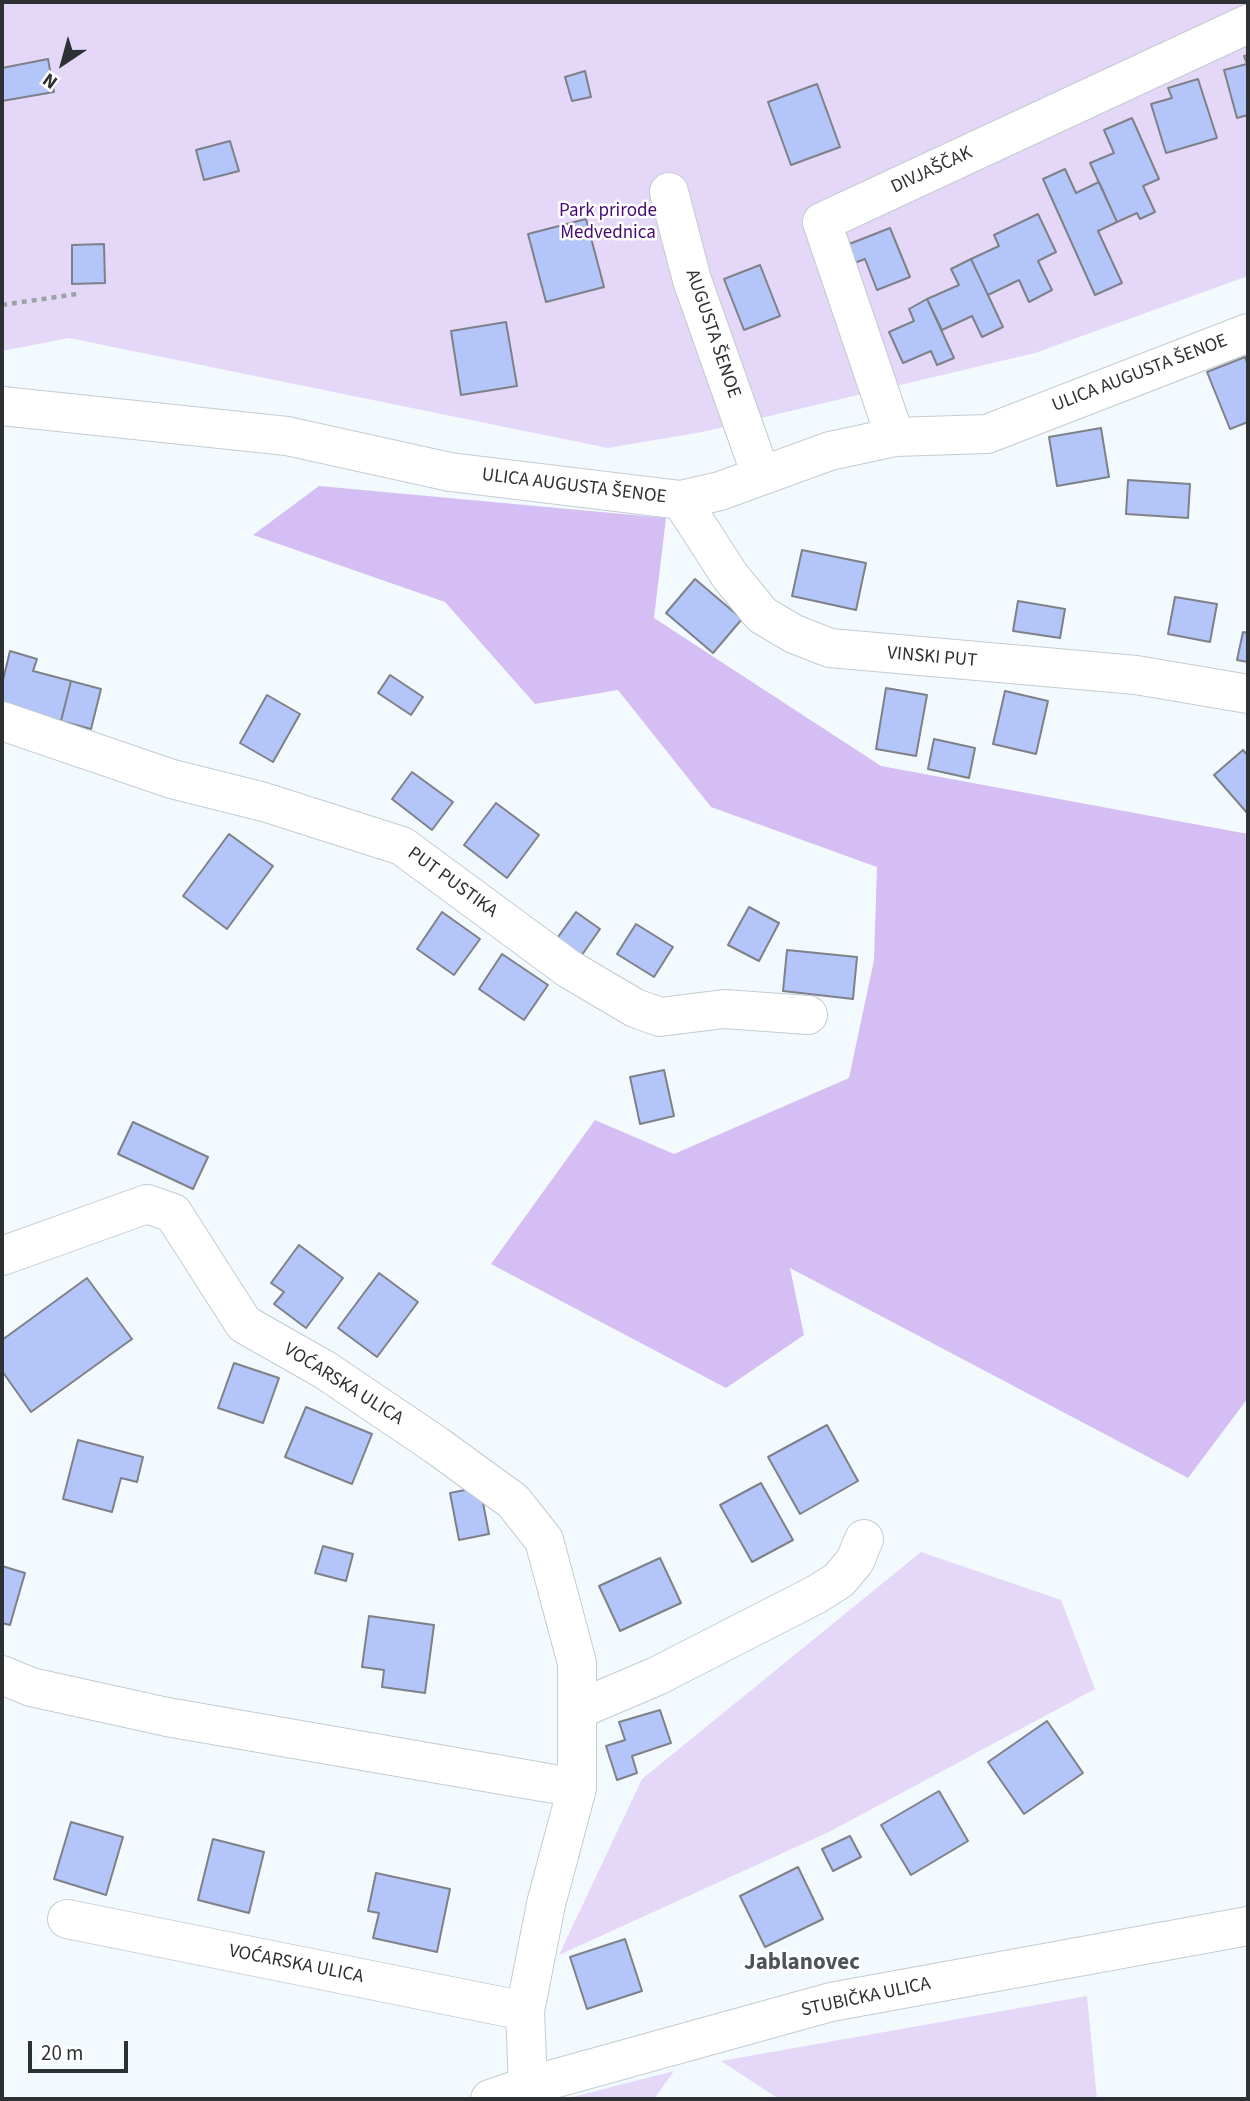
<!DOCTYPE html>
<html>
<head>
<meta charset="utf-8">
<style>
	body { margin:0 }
	#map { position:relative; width:1250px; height:2101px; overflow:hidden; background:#f3fafe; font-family:"Source Sans 3",sans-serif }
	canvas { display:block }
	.frame { position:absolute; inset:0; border:4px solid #2d3133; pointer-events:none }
	.north { position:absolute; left:28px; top:28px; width:70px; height:70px; -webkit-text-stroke:5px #fff; paint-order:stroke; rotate:216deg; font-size:19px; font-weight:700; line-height:28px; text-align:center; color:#2d3133 }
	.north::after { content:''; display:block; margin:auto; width:24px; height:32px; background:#2d3133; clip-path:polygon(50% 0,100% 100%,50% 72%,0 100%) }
	.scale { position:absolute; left:28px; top:2041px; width:100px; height:32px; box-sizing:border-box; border:4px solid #2d3133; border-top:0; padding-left:9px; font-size:21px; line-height:24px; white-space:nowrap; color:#2d3133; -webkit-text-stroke:5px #fff; paint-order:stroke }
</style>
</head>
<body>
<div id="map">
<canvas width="1250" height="2101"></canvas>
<div class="frame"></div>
<div class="north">N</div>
<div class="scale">20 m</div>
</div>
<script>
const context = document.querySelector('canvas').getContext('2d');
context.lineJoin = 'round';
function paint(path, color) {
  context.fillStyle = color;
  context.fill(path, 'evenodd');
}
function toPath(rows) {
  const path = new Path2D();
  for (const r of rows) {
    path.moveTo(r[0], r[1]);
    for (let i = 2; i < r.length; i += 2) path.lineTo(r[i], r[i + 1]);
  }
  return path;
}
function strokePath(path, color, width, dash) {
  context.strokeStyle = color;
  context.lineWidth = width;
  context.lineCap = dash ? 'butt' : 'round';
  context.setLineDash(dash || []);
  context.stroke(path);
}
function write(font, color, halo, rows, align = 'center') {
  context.font = font + ' "Source Sans 3",sans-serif';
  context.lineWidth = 5;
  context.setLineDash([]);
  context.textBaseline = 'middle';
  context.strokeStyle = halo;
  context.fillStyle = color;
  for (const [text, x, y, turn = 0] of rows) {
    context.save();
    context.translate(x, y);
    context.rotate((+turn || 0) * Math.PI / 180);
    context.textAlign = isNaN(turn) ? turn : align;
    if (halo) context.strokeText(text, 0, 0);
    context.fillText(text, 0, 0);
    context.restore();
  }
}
const green = toPath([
	[2,2,1248,2,1248,276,1035,353,702,432,608,448,69,338,2,351],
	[921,1552,1061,1600,1095,1689,829,1832,559,1955,642,1779],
	[1087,1996,1097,2099,779,2099,721,2061],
	[674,2071,654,2099,565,2099]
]);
const forest = toPath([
	[319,486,666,518,654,618,881,766,1248,834,1248,1398,1188,1478,790,1268,804,1335,726,1388,491,1264,595,1120,674,1154,849,1078,874,960,877,867,711,807,618,690,535,704,445,602,253,535]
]);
const building = toPath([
	[1248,55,1248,115,1237,118,1224,70,1247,64,1244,56,1248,55],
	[48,59,54,92,2,101,2,68,48,59],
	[585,71,591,97,572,101,565,77,585,71],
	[1198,79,1217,138,1166,153,1151,104,1172,98,1168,88,1198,79],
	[817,84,840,147,791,165,768,102,817,84],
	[1132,118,1159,179,1143,186,1155,212,1140,219,1137,213,1117,222,1090,163,1114,153,1104,130,1132,118],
	[230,141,239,171,204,180,196,150,230,141],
	[1065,169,1076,193,1099,182,1117,222,1098,231,1122,283,1095,295,1043,179,1065,169],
	[1038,214,1056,252,1038,261,1052,290,1029,302,1019,280,988,295,971,259,999,246,994,235,1038,214],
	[586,219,604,287,546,302,528,234,586,219],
	[890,228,910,277,877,290,865,259,846,266,839,248,890,228],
	[104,244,105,283,72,284,72,245,104,244],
	[971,259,1003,327,982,337,972,316,942,330,927,299,959,285,951,269,971,259],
	[760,265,780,316,744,330,724,279,760,265],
	[927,299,954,358,937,365,931,351,903,363,889,332,914,321,909,309,927,299],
	[506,322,517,386,461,395,451,331,506,322],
	[1245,357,1248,365,1248,422,1230,429,1207,372,1245,357],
	[1101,428,1109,477,1057,486,1049,437,1101,428],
	[1128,480,1190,484,1188,518,1126,514,1128,480],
	[802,550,866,563,856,610,792,596,802,550],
	[695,579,742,619,713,653,666,613,695,579],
	[1175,597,1217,604,1210,642,1168,634,1175,597],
	[1018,601,1065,609,1060,638,1013,631,1018,601],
	[1243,632,1248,633,1248,662,1237,660,1243,632],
	[10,651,37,659,33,671,71,681,61,721,2,704,2,684,10,651],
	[390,675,423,697,411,715,378,693,390,675],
	[71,681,101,689,91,729,61,721,71,681],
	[886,688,927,695,916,756,876,749,886,688],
	[1005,691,1048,701,1036,754,993,744,1005,691],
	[267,695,300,714,273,762,240,743,267,695],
	[934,739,975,748,969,778,928,769,934,739],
	[1243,750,1248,756,1248,814,1214,775,1243,750],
	[412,772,453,802,432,830,392,799,412,772],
	[496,803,539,835,507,878,464,845,496,803],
	[229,834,273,866,227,929,183,896,229,834],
	[749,907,779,923,759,961,728,945,749,907],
	[442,912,480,939,454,975,417,949,442,912],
	[576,912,600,929,577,962,553,944,576,912],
	[636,924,673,947,654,977,617,954,636,924],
	[787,950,857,957,853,999,783,991,787,950],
	[502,954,548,985,524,1020,479,989,502,954],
	[664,1070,674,1116,640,1124,630,1077,664,1070],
	[133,1122,208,1157,193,1189,118,1154,133,1122],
	[299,1245,343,1278,306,1328,274,1304,284,1292,271,1283,299,1245],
	[379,1273,418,1302,377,1357,338,1328,379,1273],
	[87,1278,132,1339,31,1412,2,1371,2,1340,87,1278],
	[234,1363,279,1378,263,1423,218,1408,234,1363],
	[306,1407,372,1434,352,1484,285,1457,306,1407],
	[827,1425,858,1481,800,1514,768,1457,827,1425],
	[78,1440,143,1457,137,1482,121,1478,112,1512,63,1499,78,1440],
	[761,1483,793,1540,752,1562,720,1505,761,1483],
	[480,1487,489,1534,459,1540,450,1493,480,1487],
	[323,1546,353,1554,346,1581,315,1573,323,1546],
	[660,1558,681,1603,620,1631,599,1586,660,1558],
	[2,1566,25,1573,10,1625,2,1623,2,1566],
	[369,1616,434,1625,425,1693,382,1687,384,1670,362,1667,369,1616],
	[660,1710,671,1743,632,1756,637,1773,617,1780,606,1746,625,1740,619,1722,660,1710],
	[1047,1721,1083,1773,1024,1814,988,1762,1047,1721],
	[939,1791,968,1841,911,1875,881,1825,939,1791],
	[71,1822,123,1837,106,1895,54,1879,71,1822],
	[850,1836,861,1857,833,1871,822,1849,850,1836],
	[213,1839,264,1852,249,1913,198,1900,213,1839],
	[798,1867,823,1919,765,1947,740,1896,798,1867],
	[376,1873,450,1889,437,1952,373,1938,379,1913,368,1911,376,1873],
	[625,1939,642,1991,587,2009,570,1957,625,1939]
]);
const path = toPath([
	[2,305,77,294]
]);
const minor = toPath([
	[669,192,692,280,761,475],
	[2,406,287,436,450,472,681,500,720,491,830,451,895,437,987,434,1248,333],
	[895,437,822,222,1248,24],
	[681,500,730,576,762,615,794,634,830,648,1136,675,1248,694],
	[2,721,172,779,264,802,402,846,569,969,635,1008,660,1017,724,1009,808,1015],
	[2,1256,147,1204,173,1213,244,1324,325,1370,436,1445,513,1501,544,1540,577,1663,577,1788,546,1904,525,2011,528,2086],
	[2,1675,31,1687,167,1717,577,1788],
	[577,1710,657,1676,817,1594,839,1580,855,1561,864,1539],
	[67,1919,525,2011]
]);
const major = toPath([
	[490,2099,528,2086,831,2002,1248,1926]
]);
const streetNames = [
	["DIVJAŠČAK",932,171,-25],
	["AUGUSTA ŠENOE",712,334,71],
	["ULICA AUGUSTA ŠENOE",1140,374,-21],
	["ULICA AUGUSTA ŠENOE",574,487,7],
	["VINSKI PUT",932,658,5],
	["PUT PUSTIKA",452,883,36],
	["VOĆARSKA ULICA",343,1385,32],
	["VOĆARSKA ULICA",296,1965,11],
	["STUBIČKA ULICA",866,1998,-12]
];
const parkNames = [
	["Park prirode",608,212],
	["Medvednica",608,234]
];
const quarterNames = [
	["Jablanovec",802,1964]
];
paint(green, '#e4d7f7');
paint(forest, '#d4bef3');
paint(building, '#b3c5f9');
strokePath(building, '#7e8188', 2);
strokePath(minor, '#c3ccd1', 40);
strokePath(major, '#c3ccd1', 40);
strokePath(path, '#9ca2a5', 4.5, [5, 5]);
strokePath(minor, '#fff', 38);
strokePath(major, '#fff', 38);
write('19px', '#2d3133', '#fff', streetNames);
write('19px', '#460a72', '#fff', parkNames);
write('bold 23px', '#4d5459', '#fff', quarterNames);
</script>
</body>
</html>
